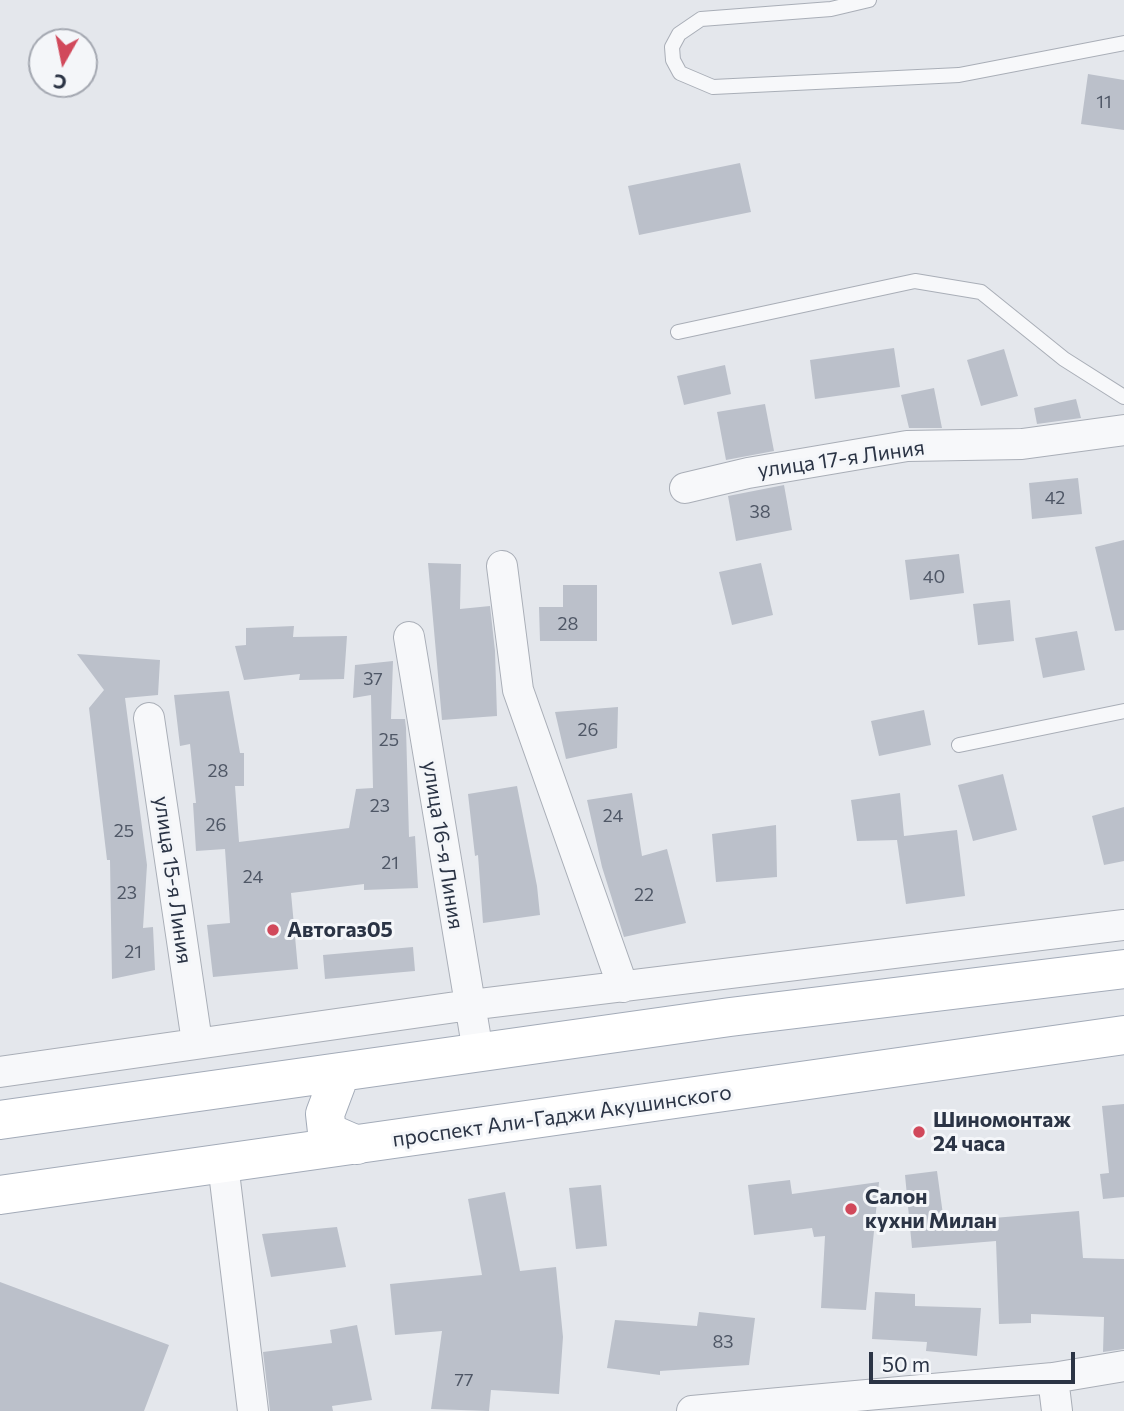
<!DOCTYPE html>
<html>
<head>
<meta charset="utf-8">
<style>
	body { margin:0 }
	#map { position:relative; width:1124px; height:1411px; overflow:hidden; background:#e4e7ec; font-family:Commissioner,sans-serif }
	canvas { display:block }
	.north { position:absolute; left:28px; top:28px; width:70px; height:70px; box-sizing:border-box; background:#f4f6f9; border:2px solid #a4a8b1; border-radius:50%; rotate:189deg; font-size:19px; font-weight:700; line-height:28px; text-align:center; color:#2b3445 }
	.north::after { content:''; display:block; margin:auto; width:24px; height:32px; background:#d1495b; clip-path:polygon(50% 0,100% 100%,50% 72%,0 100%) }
	.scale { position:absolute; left:869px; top:1352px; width:206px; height:32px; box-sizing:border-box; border:4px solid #2b3445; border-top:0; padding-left:9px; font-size:21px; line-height:24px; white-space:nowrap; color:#2b3445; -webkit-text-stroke:5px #f4f6f9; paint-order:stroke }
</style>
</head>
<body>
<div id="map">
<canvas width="1124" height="1411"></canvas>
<div class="north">С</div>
<div class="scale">50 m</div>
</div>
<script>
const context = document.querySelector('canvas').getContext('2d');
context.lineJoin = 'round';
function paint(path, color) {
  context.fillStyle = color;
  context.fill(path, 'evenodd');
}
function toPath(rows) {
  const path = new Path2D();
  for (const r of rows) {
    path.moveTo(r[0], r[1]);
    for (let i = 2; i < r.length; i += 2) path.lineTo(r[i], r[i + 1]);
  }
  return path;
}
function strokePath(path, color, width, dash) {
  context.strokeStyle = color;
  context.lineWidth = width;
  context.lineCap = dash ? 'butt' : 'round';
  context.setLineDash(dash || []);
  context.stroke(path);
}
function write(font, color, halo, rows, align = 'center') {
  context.font = font + ' Commissioner,sans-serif';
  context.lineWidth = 6;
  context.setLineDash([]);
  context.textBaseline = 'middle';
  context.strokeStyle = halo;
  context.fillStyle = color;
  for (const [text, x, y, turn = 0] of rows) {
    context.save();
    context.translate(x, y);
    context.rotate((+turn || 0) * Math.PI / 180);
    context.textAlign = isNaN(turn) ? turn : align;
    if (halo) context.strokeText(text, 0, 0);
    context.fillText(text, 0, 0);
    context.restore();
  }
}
const building = toPath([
	[1088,74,1124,80,1124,130,1081,124],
	[740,163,751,212,639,235,628,186],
	[894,348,900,387,815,399,810,360],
	[1004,349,1018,396,981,406,967,360],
	[725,365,731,394,684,405,677,376],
	[934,388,942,428,909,428,901,395],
	[1076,399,1081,418,1037,424,1034,408],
	[765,404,774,451,726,460,717,412],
	[1078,478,1082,514,1032,519,1029,483],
	[784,485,792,530,736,541,728,496],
	[1124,540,1124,630,1115,631,1095,547],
	[959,554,964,593,910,600,905,560],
	[428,563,461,564,460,609,490,606,495,651,497,716,442,720],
	[761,563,773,615,732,625,719,572],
	[563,585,597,585,597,641,540,641,539,607,563,607],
	[1010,600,1014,641,978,645,973,604],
	[294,626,293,637,347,636,344,679,299,680,300,674,244,680,235,646,246,645,246,628],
	[1077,631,1085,670,1043,678,1035,638],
	[77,654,160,660,158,695,125,698,147,865,143,928,153,927,155,970,112,979,110,860,107,860,89,708,104,690],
	[393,661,391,719,405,719,406,728,409,837,415,836,418,888,364,890,364,884,291,893,298,969,213,977,207,925,230,923,225,849,196,851,193,803,196,803,190,744,180,746,174,695,229,691,240,753,244,753,244,786,235,786,239,842,349,828,356,789,373,788,371,695,353,698,355,665],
	[618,707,617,748,566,759,555,712],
	[924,710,931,745,879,756,871,721],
	[1003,774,1017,830,973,841,958,785],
	[517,786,537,886,540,915,483,923,478,855,475,856,468,794],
	[632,793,642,856,667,849,686,923,624,937,602,867,587,800],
	[900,793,904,836,957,830,965,896,906,904,897,840,857,841,851,800],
	[1124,807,1124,861,1104,865,1092,816],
	[776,825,777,877,716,882,712,834],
	[413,947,415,971,325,979,323,955],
	[1124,1104,1124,1197,1103,1199,1100,1174,1109,1173,1102,1106],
	[937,1171,944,1222,1079,1211,1083,1258,1124,1259,1124,1349,1103,1352,1104,1317,1031,1314,1031,1323,999,1324,996,1241,912,1248,905,1175],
	[790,1180,792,1194,879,1182,866,1310,821,1308,825,1236,814,1237,812,1228,754,1235,748,1185],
	[601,1185,607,1246,576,1249,569,1188],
	[505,1192,520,1271,556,1267,563,1337,559,1394,491,1390,489,1411,431,1409,442,1331,395,1335,390,1284,482,1275,468,1199],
	[337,1227,346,1267,271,1277,262,1234],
	[0,1282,169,1345,144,1411,0,1411],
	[875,1292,915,1294,915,1306,981,1308,977,1356,926,1351,927,1342,872,1339],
	[699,1312,755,1318,749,1365,660,1371,660,1375,607,1368,615,1320,697,1326],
	[357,1325,372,1400,332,1406,333,1411,270,1411,263,1352,332,1343,330,1330]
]);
const lane = toPath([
	[869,0,831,9,701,19,679,34,672,47,673,60,680,73,713,87,959,75,1124,43],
	[678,332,915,281,981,292,1064,359,1124,397],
	[959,745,1124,711]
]);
const street = toPath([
	[685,488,748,473,907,446,1022,444,1124,430],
	[502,566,518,690,623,987],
	[409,637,478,1052],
	[149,718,197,1042],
	[0,1072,470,1005,1124,925],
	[223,1164,253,1411],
	[1053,1378,1057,1411],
	[692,1411,1053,1378,1124,1366]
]);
const primary = toPath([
	[340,1074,325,1114,327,1132,357,1145],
	[0,1120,730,1017,1124,969],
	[0,1195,1124,1035]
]);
const markers = [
	[273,930,7,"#d1495b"],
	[919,1132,7,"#d1495b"],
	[851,1209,7,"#d1495b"]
];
const numberNames = [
	["11",1104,102],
	["42",1055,498],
	["38",760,512],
	["40",934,577],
	["28",568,624],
	["37",373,679],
	["26",588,730],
	["25",389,740],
	["28",218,771],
	["23",380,806],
	["24",613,816],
	["26",216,825],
	["25",124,831],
	["21",390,863],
	["24",253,877],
	["23",127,893],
	["22",644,895],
	["21",133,952],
	["83",723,1342],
	["77",464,1380]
];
const streetNames = [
	["улица 17-я Линия",841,459,-8],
	["улица 16-я Линия",443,845,81],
	["улица 15-я Линия",173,880,82],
	["проспект Али-Гаджи Акушинского",562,1116,-8]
];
const poiNames = [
	["Автогаз05",287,930],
	["Шиномонтаж",933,1120],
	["24 часа",933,1144],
	["Салон",865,1197],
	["кухни Милан",865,1221]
];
paint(building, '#bbc0ca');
strokePath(lane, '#a9aeb7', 16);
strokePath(street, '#a9aeb7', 32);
strokePath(primary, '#a3abb8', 40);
strokePath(lane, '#f7f8fa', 14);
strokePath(street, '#f7f8fa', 30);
strokePath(primary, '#fff', 38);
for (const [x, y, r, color] of markers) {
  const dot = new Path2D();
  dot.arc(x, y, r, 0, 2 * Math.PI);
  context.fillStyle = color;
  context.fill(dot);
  strokePath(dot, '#f4f6f9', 2.5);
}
write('18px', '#4f5766', null, numberNames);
write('21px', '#2b3445', '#f4f6f9', streetNames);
write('bold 21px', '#2b3445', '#f4f6f9', poiNames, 'left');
</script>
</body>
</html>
